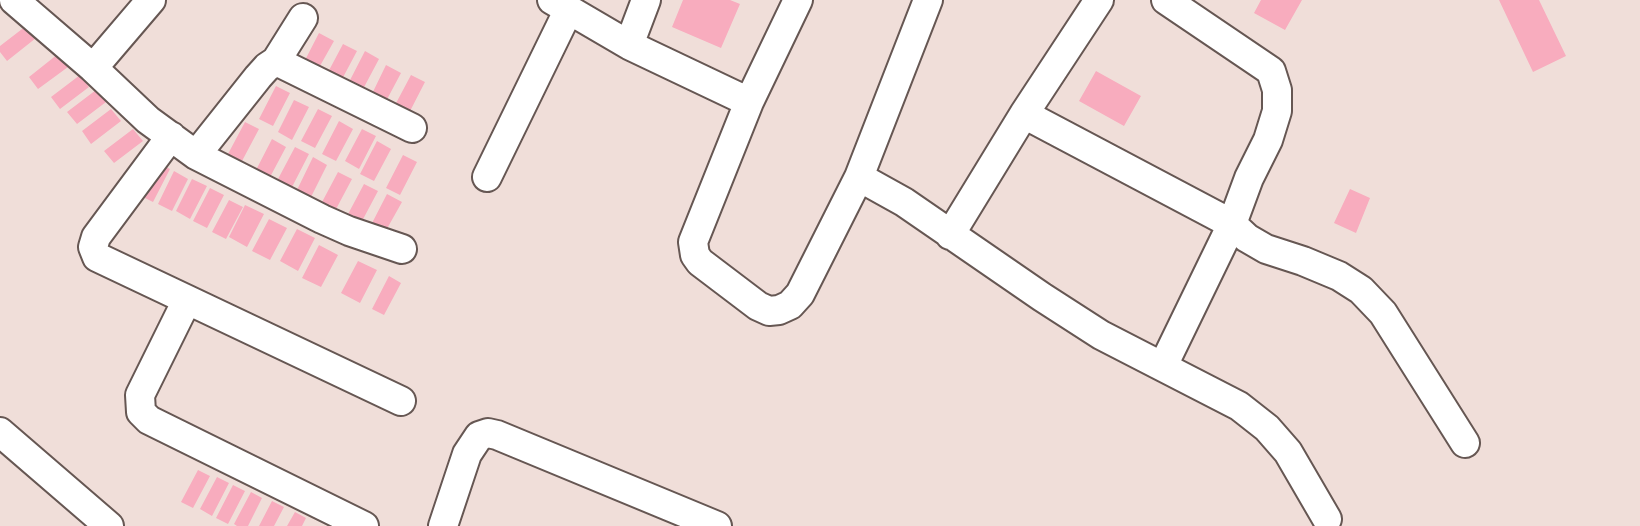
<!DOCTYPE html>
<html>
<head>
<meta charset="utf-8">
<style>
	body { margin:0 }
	canvas { display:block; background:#f0ded9 }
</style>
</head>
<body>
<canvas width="1640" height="526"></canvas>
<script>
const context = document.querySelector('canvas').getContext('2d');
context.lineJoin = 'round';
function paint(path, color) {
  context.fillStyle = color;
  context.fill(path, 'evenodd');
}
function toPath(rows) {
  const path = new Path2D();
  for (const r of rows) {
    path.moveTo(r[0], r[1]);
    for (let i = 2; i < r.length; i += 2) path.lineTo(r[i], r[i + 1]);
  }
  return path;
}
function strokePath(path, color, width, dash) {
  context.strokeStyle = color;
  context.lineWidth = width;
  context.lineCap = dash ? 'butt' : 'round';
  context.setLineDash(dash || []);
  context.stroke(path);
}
const building = toPath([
	[683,0,730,0,740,4,721,48,672,27],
	[1261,0,1302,0,1285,30,1254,13],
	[1499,0,1539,0,1566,56,1533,72],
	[26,26,36,38,7,61,0,52,0,46],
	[319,33,334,41,316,73,302,66],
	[343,44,357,51,340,83,326,76],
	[365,51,379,59,362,91,348,84],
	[58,54,68,67,38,89,29,77],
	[386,65,401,73,384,105,370,98],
	[1096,71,1141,96,1124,126,1079,101],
	[80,75,89,87,60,109,51,97],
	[411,75,425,82,408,115,394,107],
	[276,86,290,93,273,126,259,119],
	[96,90,106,102,77,124,67,112],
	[294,100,309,107,292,140,278,132],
	[111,109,121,121,91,144,82,131],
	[318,109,332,116,315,148,301,141],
	[339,121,353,129,336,161,322,154],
	[245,122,259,129,242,161,228,154],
	[133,129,143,141,114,163,104,151],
	[362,129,376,136,359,169,345,161],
	[272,139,286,147,269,179,255,172],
	[377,141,391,149,374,181,360,174],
	[295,147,309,154,292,187,278,179],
	[403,155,417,162,400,195,386,188],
	[313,157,327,165,311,197,297,190],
	[156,162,170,169,153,202,139,195],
	[174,171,188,179,172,211,158,204],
	[338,172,352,179,335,211,321,204],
	[192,179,207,186,190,219,176,211],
	[364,184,378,191,361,223,347,216],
	[210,188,224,195,207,228,193,221],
	[1350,189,1370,198,1356,233,1334,223],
	[387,194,402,202,384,234,370,227],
	[229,200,243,207,226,239,212,232],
	[245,205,264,214,247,247,229,237],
	[269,219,287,228,270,260,252,251],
	[297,229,315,238,298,271,280,261],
	[319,245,338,255,321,287,302,278],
	[358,261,377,270,360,303,341,293],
	[389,276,401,283,384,315,372,309],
	[198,470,210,476,193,508,181,502],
	[217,477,229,483,212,516,200,509],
	[233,485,245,491,228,524,216,518],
	[251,492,262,498,248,526,237,526,234,524],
	[272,501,284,507,274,526,259,526],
	[295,512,306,518,302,526,287,526]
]);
const minor = toPath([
	[14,0,93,68,148,120,196,155,322,219,349,231,402,249],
	[552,0,629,45,749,102],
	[798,0,749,102,693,242,695,255,700,262,758,306,769,311,779,310,790,305,800,294,859,177,928,0],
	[629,45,646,0],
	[276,61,303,18],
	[93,68,151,0],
	[1024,114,1232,224,1247,238,1266,249,1303,261,1339,276,1361,290,1383,313,1465,443],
	[171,136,96,237,93,247,97,257,401,401],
	[196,155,258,77,267,67,276,61,412,128],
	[487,177,569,9],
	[859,177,904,202,1042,297,1101,335,1239,406,1267,428,1288,452,1327,519],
	[950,235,1024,114,1099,0],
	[187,300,140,395,141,412,149,420,364,526],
	[1163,366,1232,224,1249,178,1268,140,1277,111,1277,90,1271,71,1166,0],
	[0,432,109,526],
	[443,526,467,454,479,436,488,433,497,435,717,526]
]);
paint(building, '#f8acbe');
strokePath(minor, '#665753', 32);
strokePath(minor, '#fff', 28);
</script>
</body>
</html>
